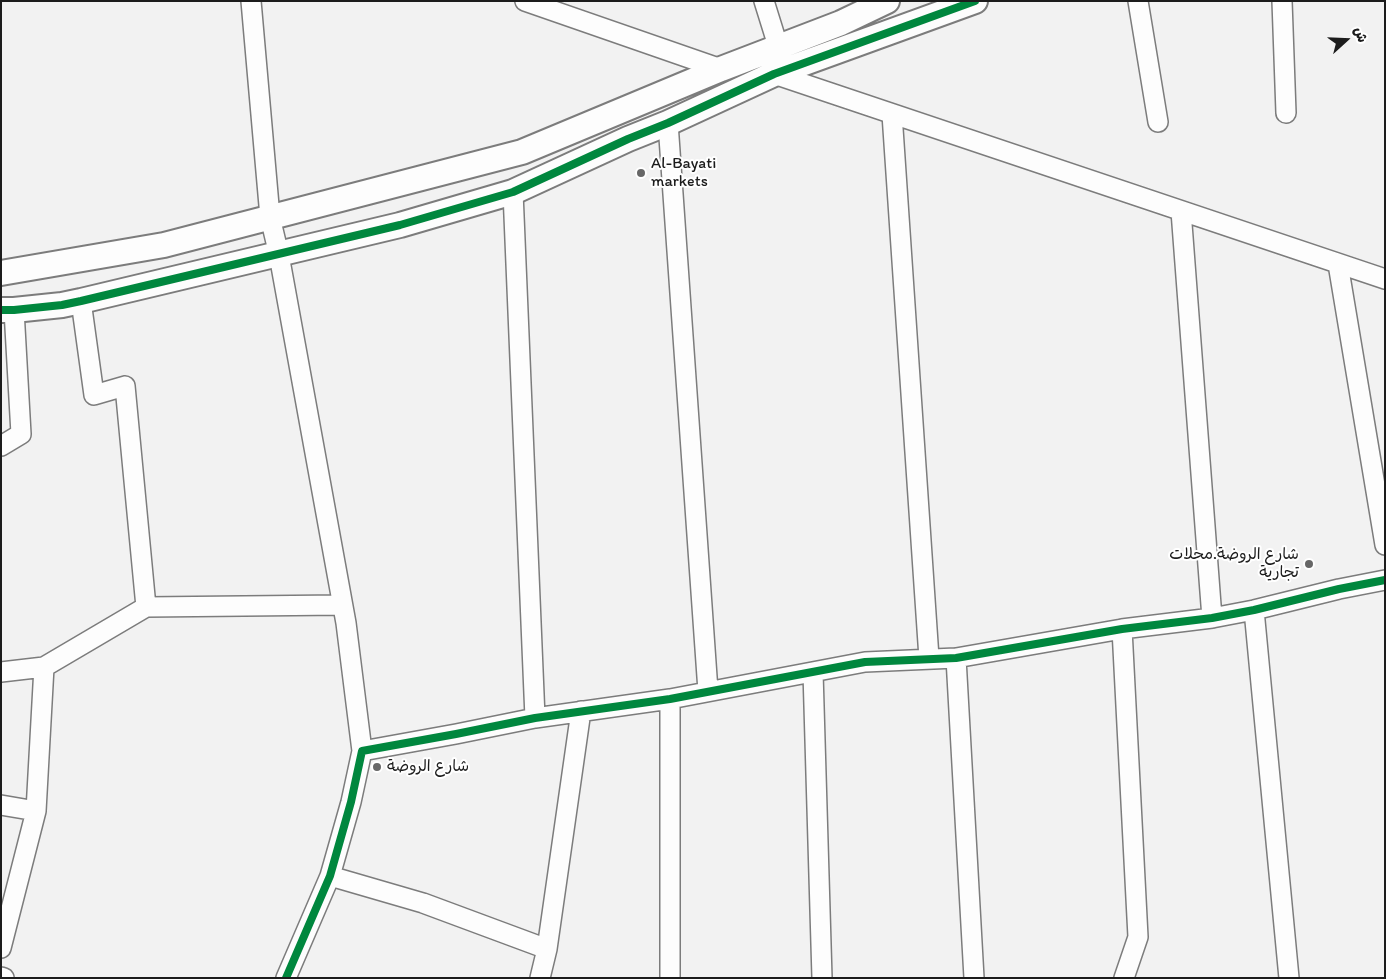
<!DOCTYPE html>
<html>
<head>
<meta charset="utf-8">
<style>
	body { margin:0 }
	#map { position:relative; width:1386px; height:979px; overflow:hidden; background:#f2f2f2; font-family:Itim,"Playpen Sans Arabic",sans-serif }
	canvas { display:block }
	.frame { position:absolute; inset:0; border:2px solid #1c1c1c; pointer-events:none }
	.north { position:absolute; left:1321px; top:15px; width:50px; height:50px; -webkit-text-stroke:4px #fff; paint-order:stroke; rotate:70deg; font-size:14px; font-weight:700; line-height:20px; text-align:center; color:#1c1c1c }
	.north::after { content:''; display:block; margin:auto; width:18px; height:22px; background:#1c1c1c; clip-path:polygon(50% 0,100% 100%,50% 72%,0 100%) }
</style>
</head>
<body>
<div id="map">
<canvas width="1386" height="979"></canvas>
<div class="frame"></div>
<div class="north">ش</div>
</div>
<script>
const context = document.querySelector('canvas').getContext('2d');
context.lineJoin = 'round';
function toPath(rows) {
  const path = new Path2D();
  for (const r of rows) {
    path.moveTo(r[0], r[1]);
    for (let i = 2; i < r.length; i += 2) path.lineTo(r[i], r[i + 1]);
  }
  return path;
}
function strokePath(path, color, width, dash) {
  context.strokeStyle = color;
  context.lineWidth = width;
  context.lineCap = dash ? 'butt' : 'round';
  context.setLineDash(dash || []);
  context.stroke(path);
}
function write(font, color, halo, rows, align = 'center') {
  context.font = font + ' Itim,"Playpen Sans Arabic",sans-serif';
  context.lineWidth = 4;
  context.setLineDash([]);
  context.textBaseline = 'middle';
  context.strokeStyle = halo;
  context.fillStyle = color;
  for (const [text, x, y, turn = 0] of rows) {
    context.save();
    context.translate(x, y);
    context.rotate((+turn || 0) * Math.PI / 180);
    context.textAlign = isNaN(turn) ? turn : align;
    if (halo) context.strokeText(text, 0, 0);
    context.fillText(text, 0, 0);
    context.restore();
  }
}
const minor = toPath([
	[251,1,270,217,279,255,346,623,362,751],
	[525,1,721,69],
	[764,1,778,46],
	[1138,1,1158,122],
	[1282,1,1286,113],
	[774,74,1385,279],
	[892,114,929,658],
	[668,123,708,691],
	[513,192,535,718],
	[1181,211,1212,618],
	[1338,264,1385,545],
	[1,446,21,434,14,310],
	[146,607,342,605],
	[1254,610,1289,978],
	[1122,629,1138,937,1124,978],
	[956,658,974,978],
	[1,672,44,667,146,607,125,386,94,395,81,301],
	[813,672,822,978],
	[1,805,36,811],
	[330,876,423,903,547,949],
	[1,948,36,811,44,667],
	[1,977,4,978],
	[286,978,330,876,351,802,362,751,456,734,535,718,670,699,865,662,956,658,1122,629,1212,618,1254,610,1339,589,1385,580],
	[540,978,547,949,581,711],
	[670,978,670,699]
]);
const tertiary = toPath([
	[1,273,164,245,522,152,721,69,841,23,887,1],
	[1,310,14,310,62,305,81,301,400,225,513,192,628,139,668,123,774,74,975,1]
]);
const cycleway = toPath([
	[1,310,14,310,62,305,81,301,400,225,513,192,628,139,668,123,774,74,975,1],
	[286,978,330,876,351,802,362,751,456,734,535,718,670,699,865,662,956,658,1122,629,1212,618,1254,610,1339,589,1385,580]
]);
const markers = [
	[641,173,5,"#676767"],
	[1309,564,5,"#676767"],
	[377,767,5,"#676767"]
];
const poiNames = [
	["Al-Bayati",651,164],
	["markets",651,182],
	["شارع الروضة.محلات",1299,555,"right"],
	["تجارية",1299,573,"right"],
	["شارع الروضة",387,767]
];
strokePath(minor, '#7c7c7c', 22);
strokePath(tertiary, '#7c7c7c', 28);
strokePath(minor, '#fdfdfd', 19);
strokePath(tertiary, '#fdfdfd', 24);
strokePath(cycleway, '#00873e', 8);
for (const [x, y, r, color] of markers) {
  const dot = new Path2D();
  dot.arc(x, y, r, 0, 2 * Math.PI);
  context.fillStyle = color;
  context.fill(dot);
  strokePath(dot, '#fff', 2);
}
write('16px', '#1c1c1c', '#fff', poiNames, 'left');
</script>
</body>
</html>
